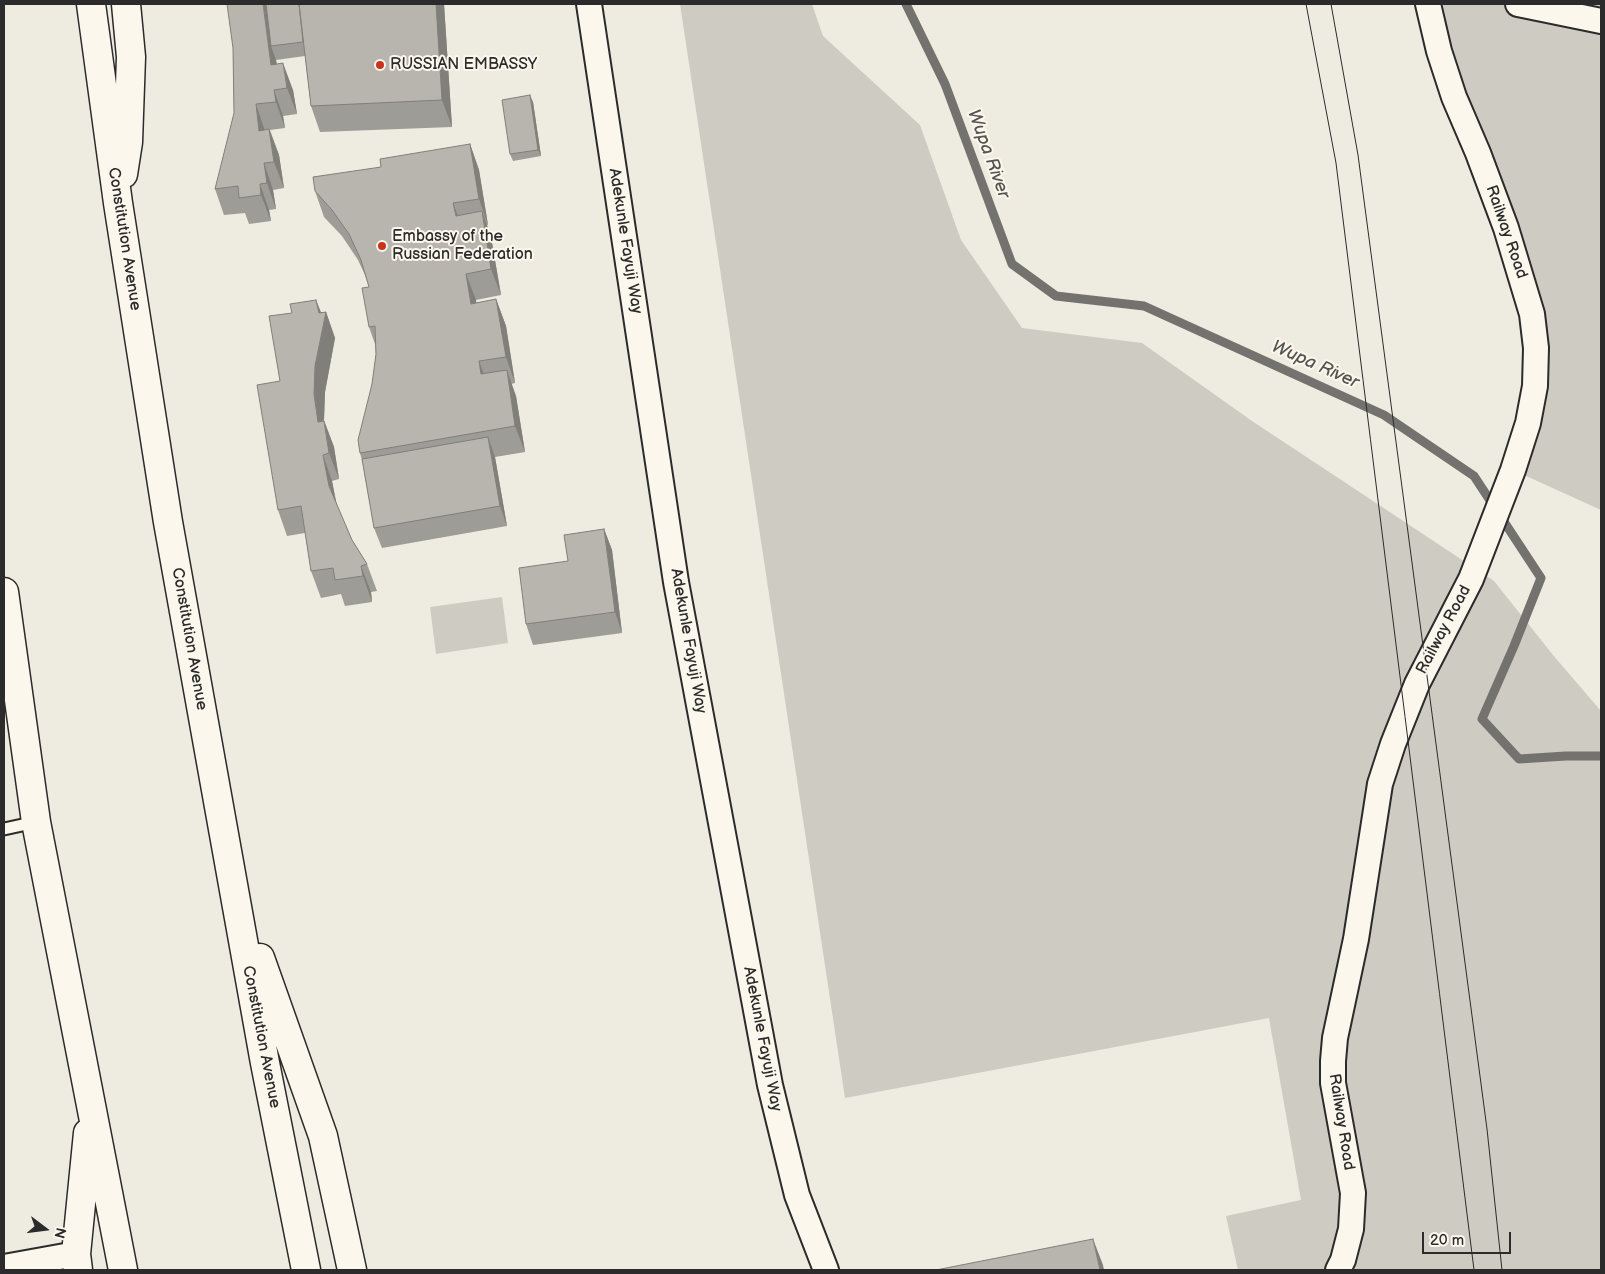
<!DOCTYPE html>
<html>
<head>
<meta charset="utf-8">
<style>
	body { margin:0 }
	#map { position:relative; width:1605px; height:1274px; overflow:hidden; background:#eeebe0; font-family:"Balsamiq Sans",sans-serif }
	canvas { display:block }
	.frame { position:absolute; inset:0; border:5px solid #2b2b2b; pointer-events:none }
	.north { position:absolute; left:20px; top:1204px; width:50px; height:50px; -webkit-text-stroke:4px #fbf7ec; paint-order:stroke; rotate:105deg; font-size:14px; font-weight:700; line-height:20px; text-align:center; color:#2b2b2b }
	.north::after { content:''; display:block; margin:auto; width:18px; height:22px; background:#2b2b2b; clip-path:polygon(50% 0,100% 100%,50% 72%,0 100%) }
	.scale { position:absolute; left:1422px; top:1232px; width:89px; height:22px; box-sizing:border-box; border:2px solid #2b2b2b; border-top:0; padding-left:6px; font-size:15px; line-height:18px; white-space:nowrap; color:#2b2b2b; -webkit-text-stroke:4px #fbf7ec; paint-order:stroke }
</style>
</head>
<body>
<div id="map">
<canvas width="1605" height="1274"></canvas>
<div class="frame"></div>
<div class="north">N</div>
<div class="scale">20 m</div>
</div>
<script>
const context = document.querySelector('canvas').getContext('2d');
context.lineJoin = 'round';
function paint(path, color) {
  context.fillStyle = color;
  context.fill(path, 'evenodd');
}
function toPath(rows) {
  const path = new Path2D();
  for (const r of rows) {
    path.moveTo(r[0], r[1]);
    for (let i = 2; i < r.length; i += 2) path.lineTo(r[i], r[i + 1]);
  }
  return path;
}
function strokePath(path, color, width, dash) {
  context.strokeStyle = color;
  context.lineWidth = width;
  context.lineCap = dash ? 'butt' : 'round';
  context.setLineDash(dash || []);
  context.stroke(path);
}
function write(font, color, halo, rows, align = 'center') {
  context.font = font + ' "Balsamiq Sans",sans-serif';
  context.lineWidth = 4;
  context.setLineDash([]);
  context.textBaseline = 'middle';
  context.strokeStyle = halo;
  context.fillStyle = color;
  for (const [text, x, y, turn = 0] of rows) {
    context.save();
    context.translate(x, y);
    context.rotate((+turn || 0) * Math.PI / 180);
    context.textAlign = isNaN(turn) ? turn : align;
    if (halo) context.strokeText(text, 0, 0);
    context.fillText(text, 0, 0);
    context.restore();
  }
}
const green = toPath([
	[680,4,812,4,823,36,920,125,961,240,1022,328,1142,343,1252,421,1494,581,1553,655,1601,711,1601,1270,1238,1270,1226,1216,1301,1200,1269,1018,845,1098],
	[1428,4,1601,4,1601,510,1513,470,1536,348],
	[502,597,508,643,436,654,430,607]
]);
const stream = toPath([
	[906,4,945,84,1012,264,1056,296,1144,306,1384,415,1474,476,1541,578,1514,646,1482,719,1519,759,1566,756,1601,756]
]);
const lane = toPath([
	[4,829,36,822]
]);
const street = toPath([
	[589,4,676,582,770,1085,797,1195,826,1270],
	[1518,4,1601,21],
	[4,1267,76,1254],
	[1338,1270,1343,1260,1351,1229,1353,1193,1333,1083,1333,1061,1335,1038,1356,939,1380,784,1393,744,1417,684,1471,579,1513,470,1528,423,1535,386,1536,348,1532,314,1506,228,1478,153,1454,97,1439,51,1428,4]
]);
const primary = toPath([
	[91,4,118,203,168,522,265,1063,306,1270],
	[123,174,128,142,131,57,126,4],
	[4,592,36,822,123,1270],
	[260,958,323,1136,352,1270],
	[78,1270,76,1254,88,1133]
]);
const tram = toPath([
	[1306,4,1336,163,1474,1270],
	[1331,4,1358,155,1487,1129,1502,1270]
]);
const wall = toPath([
	[444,4,452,127,320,132,311,106,305,56,276,60,277,64,293,90,297,114,283,116,285,128,270,130,279,155,284,188,273,190,276,209,269,210,271,221,249,224,245,213,224,215,215,189,234,113,233,48],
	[533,102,541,156,513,161,510,154],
	[470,144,479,170,488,225,487,225,491,237,501,295,476,300,476,303,496,299,506,326,515,383,511,384,516,396,525,452,495,457,507,526,382,548,374,528,362,460,360,453,372,384,376,354,375,344,369,327,369,287,365,275,358,260,342,236,324,217,315,191,381,167],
	[316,300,321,312,326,312,335,338,325,392,324,420,334,447,339,479,332,481,337,506,352,540,367,564,377,591,371,592,372,602,345,606,341,594,321,598,311,571,305,533,287,536,278,510,280,381,292,313],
	[604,529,612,550,622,633,533,645,526,624,568,561]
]);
const shadedWall = toPath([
	[263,4,269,4,271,46,276,60,280,89,271,65],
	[436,4,444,4,452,127,442,100],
	[283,63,293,90,297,114,287,88],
	[274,90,283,116,285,128,276,102],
	[530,95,533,102,541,156,538,150],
	[256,104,265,131,259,131],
	[269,129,279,155,284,188,274,162],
	[470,144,479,170,488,225,479,199],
	[264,163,273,190,276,209,267,183],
	[260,184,269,210,271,221,261,195],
	[453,203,463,229,456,216],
	[482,211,491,237,501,295,491,269],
	[466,274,476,300,481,330,471,304],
	[496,299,506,326,515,383,506,357],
	[316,300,324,321,326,312,335,338,325,392,324,420,318,422,314,394],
	[479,361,489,388,481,374],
	[507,370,516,396,525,452,515,426],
	[324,421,334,447,339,479,329,453],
	[488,437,495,457,507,526,500,506],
	[323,455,332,481,338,512,329,486],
	[604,529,612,550,622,633,615,612],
	[361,566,371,592,372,602,363,576],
	[1093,1239,1103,1265,1104,1270,1100,1270]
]);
const building = toPath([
	[227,4,263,4,271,65,283,63,287,88,274,90,276,102,256,104,259,131,269,129,274,162,264,163,267,183,260,184,261,195,239,198,238,186,215,189,234,113,233,48,227,4],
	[266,4,299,4,303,42,271,46,266,4],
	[299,4,436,4,442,100,311,106,299,4],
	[530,95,538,150,510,154,502,100,530,95],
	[470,144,479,199,453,203,456,216,482,211,491,269,466,274,471,304,496,299,506,357,479,361,481,374,507,370,515,426,360,453,358,440,372,384,376,354,375,326,369,327,362,288,369,287,361,260,349,234,332,210,315,191,313,177,381,167,380,159,470,144],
	[316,300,319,313,326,312,315,366,314,394,318,422,324,421,329,453,323,455,329,486,352,540,367,564,361,566,363,576,335,580,333,568,311,571,301,506,278,510,257,385,280,381,269,316,292,313,290,304,316,300],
	[488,437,500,506,374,528,362,459,488,437],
	[604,529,615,612,526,624,519,568,568,561,564,535,604,529],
	[1093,1239,1100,1270,936,1270,1093,1239]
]);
const markers = [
	[380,65,5,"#c8321e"],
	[382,246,5,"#c8321e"]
];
const poiNames = [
	["RUSSIAN EMBASSY",390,65],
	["Embassy of the",392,237],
	["Russian Federation",392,255]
];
const streetNames = [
	["Railway Road",1506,232,71],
	["Constitution Avenue",124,239,81],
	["Adekunle Fayuji Way",625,241,81],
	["Railway Road",1444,630,-62],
	["Constitution Avenue",189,639,80],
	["Adekunle Fayuji Way",688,641,80],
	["Constitution Avenue",261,1037,79],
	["Adekunle Fayuji Way",762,1039,79],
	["Railway Road",1341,1122,81]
];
const waterNames = [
	["Wupa River",988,154,70],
	["Wupa River",1315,365,24]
];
paint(green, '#cecbc2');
strokePath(stream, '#74726e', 9);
strokePath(lane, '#2b2b2b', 15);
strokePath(street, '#2b2b2b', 28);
strokePath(primary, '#2b2b2b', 31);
strokePath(lane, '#fbf7ec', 11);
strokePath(street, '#fbf7ec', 24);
strokePath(primary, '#fbf7ec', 28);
strokePath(tram, '#2b2b2b', 1);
paint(wall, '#9e9c96');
paint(shadedWall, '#817f7a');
paint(building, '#b8b5ae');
strokePath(building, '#817f7a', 1);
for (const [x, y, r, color] of markers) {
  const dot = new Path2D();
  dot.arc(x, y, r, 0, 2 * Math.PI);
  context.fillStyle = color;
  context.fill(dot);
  strokePath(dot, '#fbf7ec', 2);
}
write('16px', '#2b2b2b', '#fbf7ec', poiNames, 'left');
write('16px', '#2b2b2b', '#fbf7ec', streetNames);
write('italic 18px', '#555552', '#fbf7ec', waterNames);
</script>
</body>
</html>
